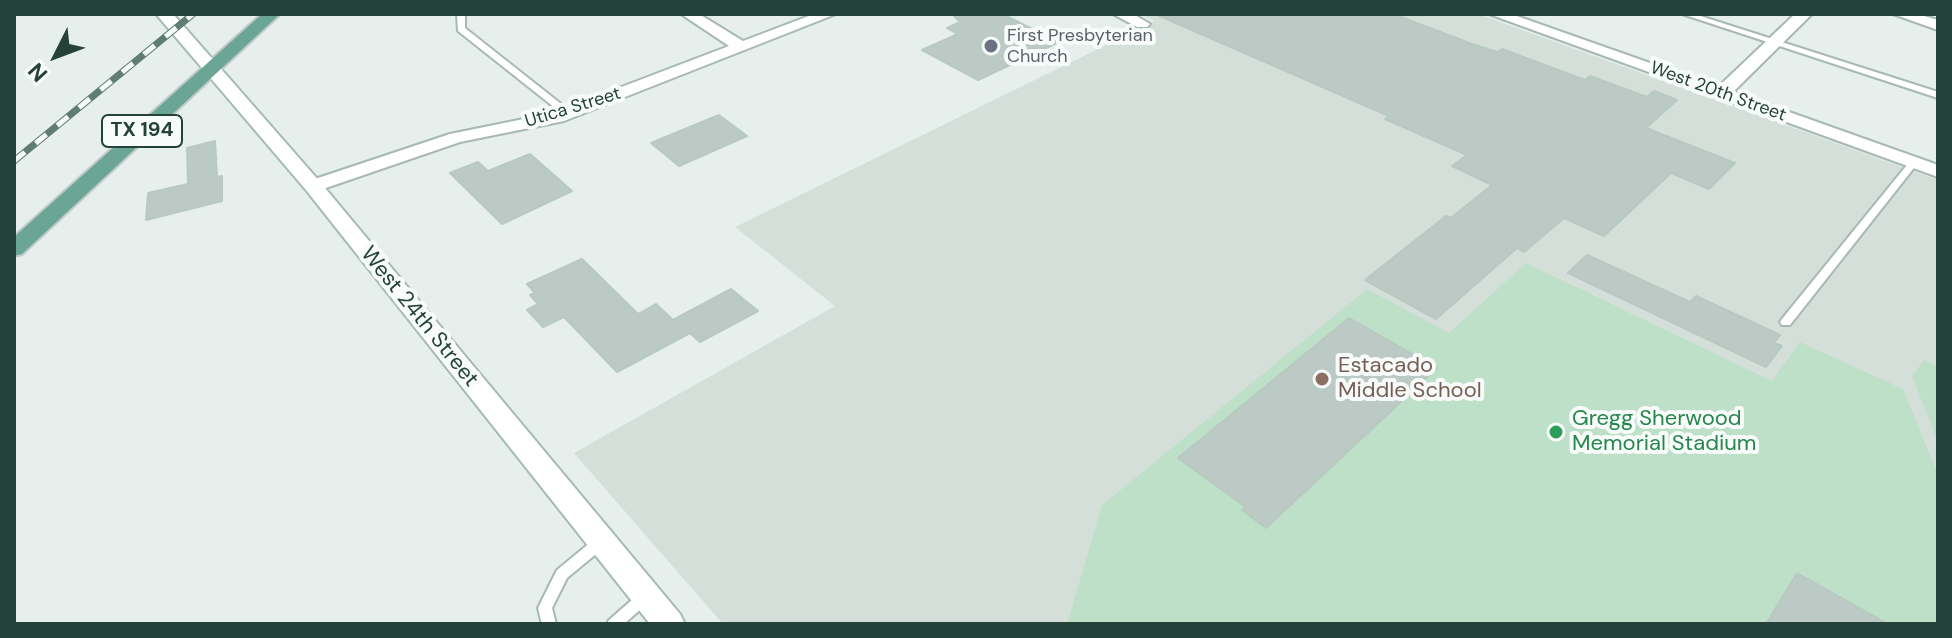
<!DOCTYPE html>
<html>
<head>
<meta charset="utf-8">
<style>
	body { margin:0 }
	#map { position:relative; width:1952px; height:638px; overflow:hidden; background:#e6efeb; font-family:"DM Sans",sans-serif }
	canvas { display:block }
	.frame { position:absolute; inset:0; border:16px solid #24423a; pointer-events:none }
	.north { position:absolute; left:16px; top:16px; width:80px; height:80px; -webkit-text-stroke:6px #f7fbf9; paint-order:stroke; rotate:228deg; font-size:22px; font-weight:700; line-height:32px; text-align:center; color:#24423a }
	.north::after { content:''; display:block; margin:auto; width:28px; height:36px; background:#24423a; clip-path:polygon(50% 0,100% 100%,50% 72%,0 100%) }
</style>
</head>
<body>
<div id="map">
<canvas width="1952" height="638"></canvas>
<div class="frame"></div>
<div class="north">N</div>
</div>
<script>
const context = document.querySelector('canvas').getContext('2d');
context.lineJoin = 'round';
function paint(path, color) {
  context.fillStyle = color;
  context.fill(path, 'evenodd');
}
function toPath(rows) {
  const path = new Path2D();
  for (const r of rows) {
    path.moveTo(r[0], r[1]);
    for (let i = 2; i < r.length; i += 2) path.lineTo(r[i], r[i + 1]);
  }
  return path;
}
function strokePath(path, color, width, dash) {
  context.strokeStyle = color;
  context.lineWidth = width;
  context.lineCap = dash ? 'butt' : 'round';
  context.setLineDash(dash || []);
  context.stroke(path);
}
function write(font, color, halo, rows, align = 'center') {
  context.font = font + ' "DM Sans",sans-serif';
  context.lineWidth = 8;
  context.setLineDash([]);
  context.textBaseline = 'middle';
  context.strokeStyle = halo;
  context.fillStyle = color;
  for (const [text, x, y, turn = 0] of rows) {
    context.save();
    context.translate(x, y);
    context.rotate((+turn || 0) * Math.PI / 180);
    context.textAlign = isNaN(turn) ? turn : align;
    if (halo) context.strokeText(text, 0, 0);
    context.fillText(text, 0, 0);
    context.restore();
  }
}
const built = toPath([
	[1140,14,1478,14,1938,180,1938,624,723,624,574,453,835,306,735,227,1155,21]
]);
const green = toPath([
	[1526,263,1772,381,1800,342,1903,389,1938,475,1938,624,1067,624,1102,505,1367,289,1449,333],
	[1924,360,1938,366,1938,442,1912,376]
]);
const building = toPath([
	[952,14,1002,14,1059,42,978,80,922,50,958,34,947,28,960,22,952,14],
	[1155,14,1393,14,1472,44,1497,52,1502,49,1585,80,1590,76,1647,97,1654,91,1677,100,1646,128,1735,163,1709,189,1671,173,1604,236,1564,218,1524,252,1517,248,1436,319,1365,280,1446,216,1451,218,1492,185,1452,166,1467,155,1385,119,1389,116,1155,14],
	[719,115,747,136,679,166,651,143,719,115],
	[215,141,217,177,222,176,222,201,146,220,148,193,188,184,187,148,215,141],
	[530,154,572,191,502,224,450,173,478,162,488,171,530,154],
	[1587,255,1690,302,1696,296,1780,335,1774,343,1782,346,1766,367,1568,273,1587,255],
	[582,259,638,314,656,304,673,320,731,289,758,311,700,342,690,333,617,372,564,317,543,327,527,310,538,304,530,295,535,293,527,284,582,259],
	[1349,318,1437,368,1266,528,1242,510,1246,507,1178,458,1349,318],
	[1797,573,1888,624,1766,624,1797,573]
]);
const service = toPath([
	[457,14,465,14,465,28,570,111,570,115,564,115,458,31,457,14],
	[1682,14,1694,14,1938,92,1938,98,1682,14],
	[1914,159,1917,160,1917,164,1790,325,1782,325,1780,322,1782,319,1911,160,1914,159],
	[602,535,607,537,609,541,607,545,567,578,552,608,556,624,542,624,538,608,557,570,597,537,602,535],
	[646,590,651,592,653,596,651,600,624,624,607,624,609,620,641,592,646,590]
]);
const minor = toPath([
	[681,14,699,14,743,41,814,14,836,14,564,121,460,142,320,190,313,192,303,186,306,182,450,134,553,113,729,46,681,14],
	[1113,14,1133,14,1150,24,1147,27,1137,27,1113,14],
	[1489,14,1511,14,1718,87,1795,14,1812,14,1733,92,1938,165,1938,177,1489,14],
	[1893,14,1917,14,1938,20,1938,30,1893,14]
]);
const secondary = toPath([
	[156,14,173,14,320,182,680,614,685,624,650,624,306,190,156,14]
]);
const primary = toPath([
	[262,14,280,14,22,254,14,256,14,237,262,14]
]);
const rail = toPath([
	[14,161,193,14]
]);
const markers = [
	[991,46,8,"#6b7280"],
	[1322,379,8,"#8d6e63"],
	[1556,432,8,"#2e9e5b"]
];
const farWorshipnames = [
	["First Presbyterian",1007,36],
	["Church",1007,57]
];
const farStreetnames = [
	["West 20th Street",1718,92,20],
	["Utica Street",573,108,-17]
];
const shields = [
	[142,131,80]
];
const shieldNames = [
	["TX 194",142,131]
];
const streetNames = [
	["West 24th Street",419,317,51]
];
const educationNames = [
	["Estacado",1338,366],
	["Middle School",1338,391]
];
const leisureNames = [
	["Gregg Sherwood",1572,419],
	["Memorial Stadium",1572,444]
];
paint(built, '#d4dfda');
paint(green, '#bfe0c8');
paint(building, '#bbcac4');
strokePath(building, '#b8c9c2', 2);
strokePath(service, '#a8b8b2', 4);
strokePath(minor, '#a8b8b2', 4);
strokePath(secondary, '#a4bbb3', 4);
strokePath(primary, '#c2cac8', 4);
paint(service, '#fff');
paint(minor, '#fff');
paint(secondary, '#fff');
paint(primary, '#6aa596');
strokePath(rail, '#5f7d75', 7);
strokePath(rail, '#f7fbf9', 5, [14]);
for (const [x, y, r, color] of markers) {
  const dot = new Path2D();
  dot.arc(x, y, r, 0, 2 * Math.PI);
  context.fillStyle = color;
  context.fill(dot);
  strokePath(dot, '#f7fbf9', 3);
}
write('18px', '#5b616d', '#f7fbf9', farWorshipnames, 'left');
write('18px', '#24423a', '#f7fbf9', farStreetnames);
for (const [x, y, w] of shields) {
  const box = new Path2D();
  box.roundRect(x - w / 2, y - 16, w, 32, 6);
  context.fillStyle = '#f7fbf9';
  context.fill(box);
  strokePath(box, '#24423a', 2);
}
write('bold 20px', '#24423a', null, shieldNames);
write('22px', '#24423a', '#f7fbf9', streetNames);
write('22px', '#785e54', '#f7fbf9', educationNames, 'left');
write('22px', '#27864d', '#f7fbf9', leisureNames, 'left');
</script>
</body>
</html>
